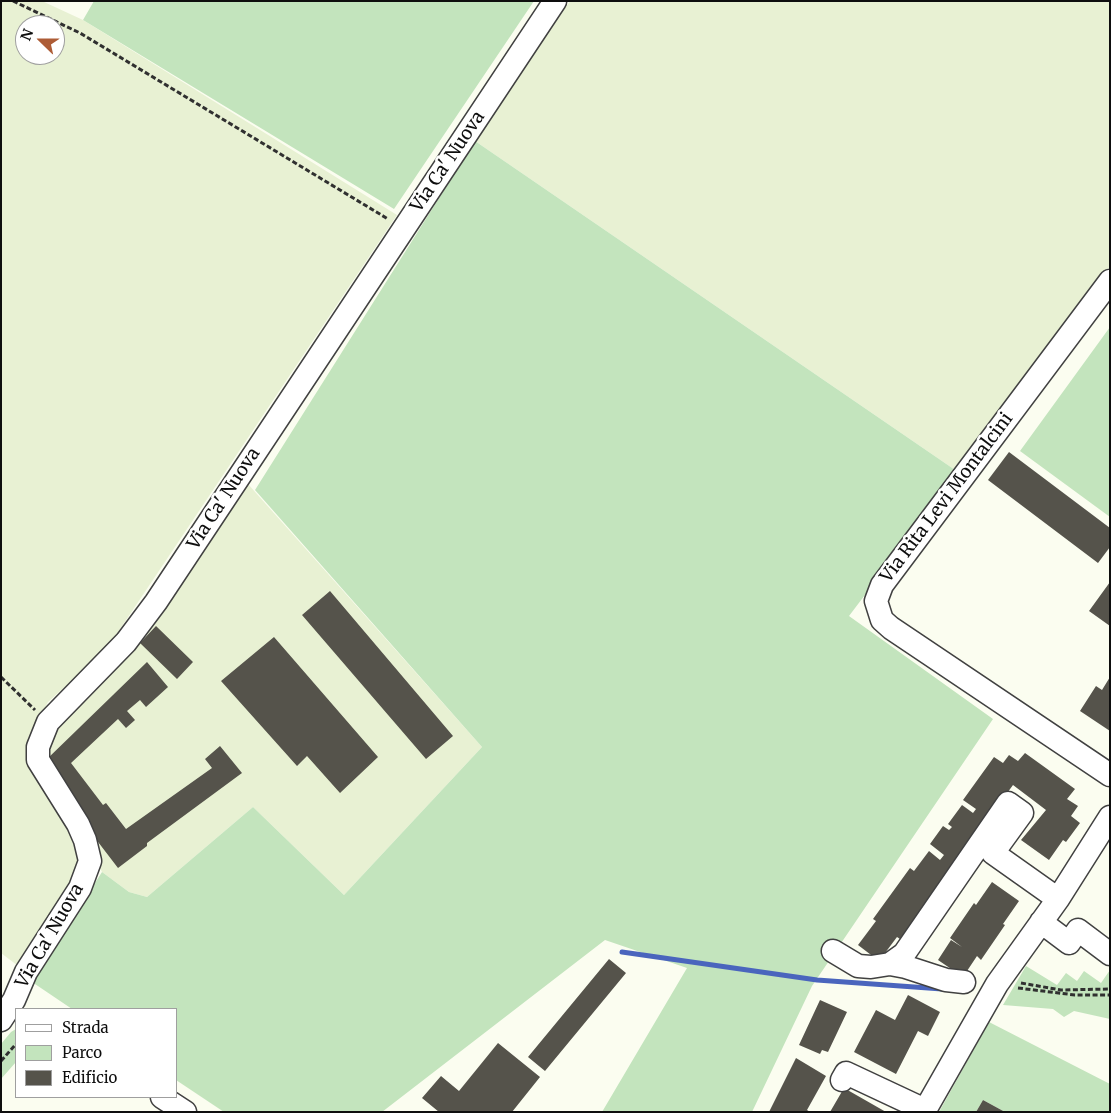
<!DOCTYPE html>
<html>
<head>
<meta charset="utf-8">
<style>
	body { margin:0 }
	#map { position:relative; width:1111px; height:1113px; overflow:hidden; background:#fbfdf0; font-family:Merriweather,serif }
	canvas { display:block }
	.frame { position:absolute; inset:0; border:2px solid #0e0e0e; pointer-events:none }
	.legend { position:absolute; left:15px; top:1008px; width:162px; height:90px; box-sizing:border-box; background:#fff; border:1px solid #9f9f9f; margin:0; padding:6px 9px; list-style:none; font-size:15px; color:#0e0e0e }
	.legend li { display:flex; align-items:center; gap:10px; height:25px }
	.legend b { width:25px; border:1px solid #9f9f9f }
	.north { position:absolute; left:15px; top:15px; width:50px; height:50px; box-sizing:border-box; background:#fff; border:1px solid #9f9f9f; border-radius:50%; rotate:292deg; font-size:14px; font-weight:700; line-height:20px; text-align:center; color:#0e0e0e }
	.north::after { content:''; display:block; margin:auto; width:18px; height:22px; background:#ad5c36; clip-path:polygon(50% 0,100% 100%,50% 72%,0 100%) }
</style>
</head>
<body>
<div id="map">
<canvas width="1111" height="1113"></canvas>
<div class="frame"></div>
<ul class="legend">
<li><b style="height:6px;background:#fff"></b>Strada</li>
<li><b style="height:14px;background:#c3e4bd"></b>Parco</li>
<li><b style="height:14px;background:#55534b"></b>Edificio</li>
</ul>
<div class="north">N</div>
</div>
<script>
const context = document.querySelector('canvas').getContext('2d');
context.lineJoin = 'round';
function paint(path, color) {
  context.fillStyle = color;
  context.fill(path, 'evenodd');
}
function toPath(rows) {
  const path = new Path2D();
  for (const r of rows) {
    path.moveTo(r[0], r[1]);
    for (let i = 2; i < r.length; i += 2) path.lineTo(r[i], r[i + 1]);
  }
  return path;
}
function strokePath(path, color, width, dash) {
  context.strokeStyle = color;
  context.lineWidth = width;
  context.lineCap = dash ? 'butt' : 'round';
  context.setLineDash(dash || []);
  context.stroke(path);
}
function write(font, color, halo, rows, align = 'center') {
  context.font = font + ' Merriweather,serif';
  context.lineWidth = 5;
  context.setLineDash([]);
  context.textBaseline = 'middle';
  context.strokeStyle = halo;
  context.fillStyle = color;
  for (const [text, x, y, turn = 0] of rows) {
    context.save();
    context.translate(x, y);
    context.rotate((+turn || 0) * Math.PI / 180);
    context.textAlign = isNaN(turn) ? turn : align;
    if (halo) context.strokeText(text, 0, 0);
    context.fillText(text, 0, 0);
    context.restore();
  }
}
const farmland = toPath([
	[1,1,42,1,83,20,397,215,106,650,48,702,28,738,29,767,90,861,26,972,1,953],
	[25,25,55,25,55,55,25,55],
	[570,1,1110,1,1110,266,958,472,475,141],
	[240,475,482,747,344,895,253,807,147,897,129,892,102,872,38,747]
]);
const green = toPath([
	[94,1,534,1,394,209,83,20],
	[475,141,958,472,849,616,993,719,812,986,752,1112,602,1112,687,968,605,940,382,1112,224,1112,176,1080,176,1009,72,1009,32,982,102,872,129,892,147,897,253,807,344,895,482,747,255,490],
	[1110,327,1110,517,1020,451],
	[1026,966,1057,985,1066,973,1077,981,1084,971,1101,983,1110,970,1110,1019,1074,1011,1064,1017,1053,1009,1003,1005],
	[989,1022,1110,1084,1110,1112,1005,1112,983,1100,976,1112,939,1112],
	[16,1029,16,1062,1,1079,1,1044,11,1032]
]);
const stream = toPath([
	[622,952,817,980,942,989]
]);
const building = toPath([
	[1009,452,1110,528,1110,547,1098,563,988,480],
	[1110,582,1110,626,1089,611],
	[330,591,453,736,426,759,302,615],
	[156,626,193,662,177,679,140,643],
	[274,637,378,757,340,793,307,756,297,766,221,681],
	[147,662,168,687,146,707,140,700,127,711,135,720,126,728,118,719,71,763,103,805,106,803,126,829,212,768,205,759,220,746,242,773,147,843,147,846,118,868,82,821,45,761],
	[1110,677,1110,731,1080,711,1096,686,1102,690],
	[1025,753,1075,789,1067,799,1078,806,1071,816,1080,823,1066,842,1063,840,1049,860,1021,840,1046,810,1013,785,900,939,897,937,879,961,858,945,876,921,873,919,910,868,914,871,929,851,940,860,944,855,930,844,943,826,949,830,952,827,948,824,962,805,973,813,976,809,963,800,994,757,1003,763,1009,755,1018,761],
	[992,882,1019,901,1003,924,1005,925,981,960,977,956,963,977,938,960,951,940,962,947,950,938,974,903,976,905],
	[609,959,626,973,545,1071,528,1057],
	[908,995,940,1012,928,1036,918,1031,896,1074,854,1052,876,1010,895,1020],
	[820,1000,847,1012,828,1052,822,1050,820,1054,799,1045],
	[498,1043,540,1077,512,1112,439,1112,422,1098,441,1076,459,1091],
	[796,1058,826,1076,807,1110,810,1112,769,1112],
	[844,1088,886,1112,830,1112],
	[983,1100,1005,1112,976,1112]
]);
const path = toPath([
	[13,1,80,33,388,219],
	[1,677,35,710],
	[1021,983,1061,990,1110,989],
	[1018,988,1075,995,1110,995],
	[1,1061,16,1044]
]);
const minor = toPath([
	[1110,281,882,585,876,601,882,620,891,628,1110,775],
	[1041,922,1069,943,1078,930,1110,954],
	[833,951,858,966,871,967,890,964,904,954,1008,803,1022,813,993,853,1058,899],
	[890,964,906,967,946,980,964,982],
	[1,1020,14,1000,26,972,80,888,90,861,85,840,78,824,38,760,38,747,48,722,126,642,156,602,555,1],
	[842,1080,846,1073,925,1110],
	[162,1097,185,1112],
	[924,1112,997,984,1058,899,1110,817]
]);
const streetNames = [
	["Via Ca' Nuova",448,162,-56],
	["Via Rita Levi Montalcini",947,498,-53],
	["Via Ca' Nuova",224,499,-57],
	["Via Ca' Nuova",50,936,-60]
];
paint(farmland, '#e8f1d3');
paint(green, '#c3e4bd');
strokePath(stream, '#4a65bd', 5);
paint(building, '#55534b');
strokePath(minor, '#414141', 25);
strokePath(path, '#303030', 3, [5, 2.5]);
strokePath(minor, '#fff', 22);
write('18px', '#0e0e0e', '#fff', streetNames);
</script>
</body>
</html>
